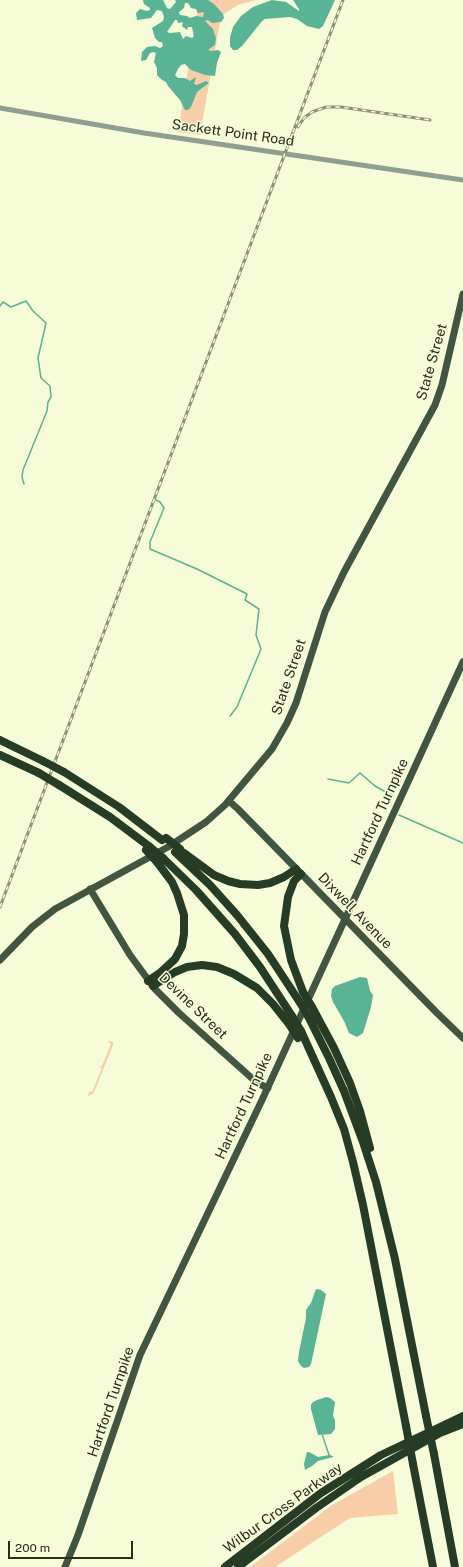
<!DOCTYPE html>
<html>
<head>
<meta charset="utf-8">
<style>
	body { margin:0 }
	#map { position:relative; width:463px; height:1567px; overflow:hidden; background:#f5fcd7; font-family:"Public Sans",sans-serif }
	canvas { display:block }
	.scale { position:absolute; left:8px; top:1541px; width:125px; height:18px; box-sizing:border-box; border:2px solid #292c1e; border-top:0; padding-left:5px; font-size:12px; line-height:14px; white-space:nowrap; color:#292c1e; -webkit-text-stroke:3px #f5fcd7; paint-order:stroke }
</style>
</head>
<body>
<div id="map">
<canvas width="463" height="1567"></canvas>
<div class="scale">200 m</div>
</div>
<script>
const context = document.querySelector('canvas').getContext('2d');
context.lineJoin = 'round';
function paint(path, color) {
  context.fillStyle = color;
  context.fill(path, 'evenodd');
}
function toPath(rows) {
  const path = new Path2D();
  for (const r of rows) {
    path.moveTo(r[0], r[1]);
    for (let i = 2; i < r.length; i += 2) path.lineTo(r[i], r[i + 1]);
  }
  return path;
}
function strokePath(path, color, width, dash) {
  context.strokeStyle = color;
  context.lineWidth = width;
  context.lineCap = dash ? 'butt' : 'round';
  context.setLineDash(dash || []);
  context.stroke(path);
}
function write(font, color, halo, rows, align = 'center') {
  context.font = font + ' "Public Sans",sans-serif';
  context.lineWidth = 3;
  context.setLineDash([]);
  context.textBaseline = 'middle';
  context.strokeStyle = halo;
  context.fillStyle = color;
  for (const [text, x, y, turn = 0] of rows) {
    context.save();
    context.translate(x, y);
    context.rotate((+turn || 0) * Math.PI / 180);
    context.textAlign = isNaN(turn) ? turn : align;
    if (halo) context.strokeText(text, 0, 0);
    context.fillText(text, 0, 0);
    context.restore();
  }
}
const green = toPath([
	[199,0,256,0,238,5,221,16,200,135,178,132],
	[108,1041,113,1042,113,1045,97,1085,93,1094,88,1096,89,1092,92,1092,102,1068,99,1066,102,1066,111,1044,108,1042],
	[393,1471,398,1514,350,1518,275,1567,250,1567,332,1505]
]);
const water = toPath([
	[143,0,163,0,167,8,170,9,176,2,175,0,208,0,214,4,223,14,224,18,221,22,212,23,208,20,205,21,213,29,216,38,215,45,208,50,211,51,218,50,221,52,217,63,215,76,205,75,191,70,185,64,181,65,178,69,175,75,178,78,185,78,190,81,196,77,194,84,197,85,206,81,209,83,197,92,191,107,188,110,185,110,180,100,168,86,166,82,162,80,157,75,157,68,154,62,156,53,153,52,150,53,146,60,141,61,142,52,147,47,155,46,160,48,163,46,162,42,159,42,155,38,152,28,163,21,164,17,162,11,157,10,151,18,137,20,136,13,140,9,147,11,150,10,150,8,144,4],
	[185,3,188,3,191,8,196,9,198,13,204,12,203,17,196,16,190,18,187,16,180,15,179,12,184,8],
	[175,20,177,20,178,23,183,22,182,26,187,30,188,27,192,27,194,37,192,38,186,36,183,39,180,32,170,33,167,32],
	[272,0,286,2,299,11,299,9,293,0,335,0,323,26,319,29,307,26,297,19,290,17,265,19,262,21,242,46,237,50,233,50,230,46,230,38,233,27,241,16,253,7],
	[360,977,367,978,370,991,373,995,371,1007,363,1033,357,1037,349,1033,344,1021,333,1002,331,996,332,989,335,986],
	[316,1289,321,1290,326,1294,311,1364,309,1367,304,1368,301,1366,298,1361,299,1352,306,1318,306,1310,311,1303],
	[326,1397,330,1398,335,1402,333,1416,335,1420,335,1429,331,1434,318,1435,311,1409,311,1405,313,1402,317,1400],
	[307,1452,309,1452,318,1457,329,1455,333,1456,333,1457,318,1461,312,1466,305,1470,304,1464]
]);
const stream = toPath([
	[0,306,3,302,11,307,26,301,33,311,46,323,38,358,41,378,50,386,51,397,48,402,47,411,23,470,22,477,24,484],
	[156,500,160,502,164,508,150,542,150,549,197,569,247,594,245,600,259,609,256,635,261,649,237,707,230,716],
	[328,779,349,783,360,773,375,786,393,796],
	[399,815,463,843],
	[322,1434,329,1455]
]);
const minor = toPath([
	[0,108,144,133,463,180]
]);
const major = toPath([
	[229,801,238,809,437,1013,463,1038],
	[90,889,130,955,155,989,179,1013,245,1072,257,1083,268,1088],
	[0,960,32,927,55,909,168,847,206,822,225,805,272,749,287,723,296,703,325,612,344,572,435,405,442,385,463,294],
	[65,1567,78,1535,140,1355,262,1100,463,662]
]);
const highway = toPath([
	[0,740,43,761],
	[0,755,39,773],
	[64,772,119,807,162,840],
	[59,785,110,817,150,847],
	[175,852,210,885,237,915,268,954,299,1001],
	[184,853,214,875,228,881,240,884,258,885,270,883,284,877,296,869],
	[163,858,196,890,235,934,260,967,292,1016],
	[301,874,294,881,288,897,284,926,291,960,303,992],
	[148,981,161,972,175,959,182,946,184,934,184,915,177,893,172,882,157,862],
	[153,986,175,972,187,967,202,965,217,967,234,974,257,988,273,1004,289,1024],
	[312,1007,334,1048,350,1083,360,1111,370,1148],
	[308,1016,329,1058,344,1091,363,1142,376,1182,395,1259,426,1416],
	[301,1031,331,1097,344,1129,353,1162,363,1205,406,1426],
	[434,1454,455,1567],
	[413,1464,433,1567],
	[225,1567,321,1493,381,1455,463,1416],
	[238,1567,316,1508,361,1477,440,1433,463,1424]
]);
const rail = toPath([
	[298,127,304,118,312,112,326,107,341,107,430,120],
	[0,907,343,0]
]);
const highwayBridge = toPath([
	[43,761,64,772],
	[39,773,59,785],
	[166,838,180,849],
	[150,847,163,858],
	[146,850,157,862],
	[303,992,312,1007],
	[299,1001,308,1016],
	[292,1016,301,1031],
	[289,1024,298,1038],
	[426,1416,434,1454],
	[406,1426,413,1464]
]);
const streetNames = [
	["Sackett Point Road",233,133,8],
	["State Street",432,362,-74],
	["State Street",289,677,-71],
	["Hartford Turnpike",380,812,-65],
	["Dixwell Avenue",355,911,46],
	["Devine Street",193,1006,44],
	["Hartford Turnpike",244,1106,-65],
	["Hartford Turnpike",111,1402,-71],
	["Wilbur Cross Parkway",283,1508,-36]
];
paint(green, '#f8cea9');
paint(water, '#58b495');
strokePath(stream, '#58b495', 1.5);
strokePath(minor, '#939e92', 5);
strokePath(major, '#425540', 7);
strokePath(highway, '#273c25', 8);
strokePath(rail, '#8c9178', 3);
strokePath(rail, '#f5fcd7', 1.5, [4.5]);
strokePath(highwayBridge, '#273c25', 8);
write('14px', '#292c1e', '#f5fcd7', streetNames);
</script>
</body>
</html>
